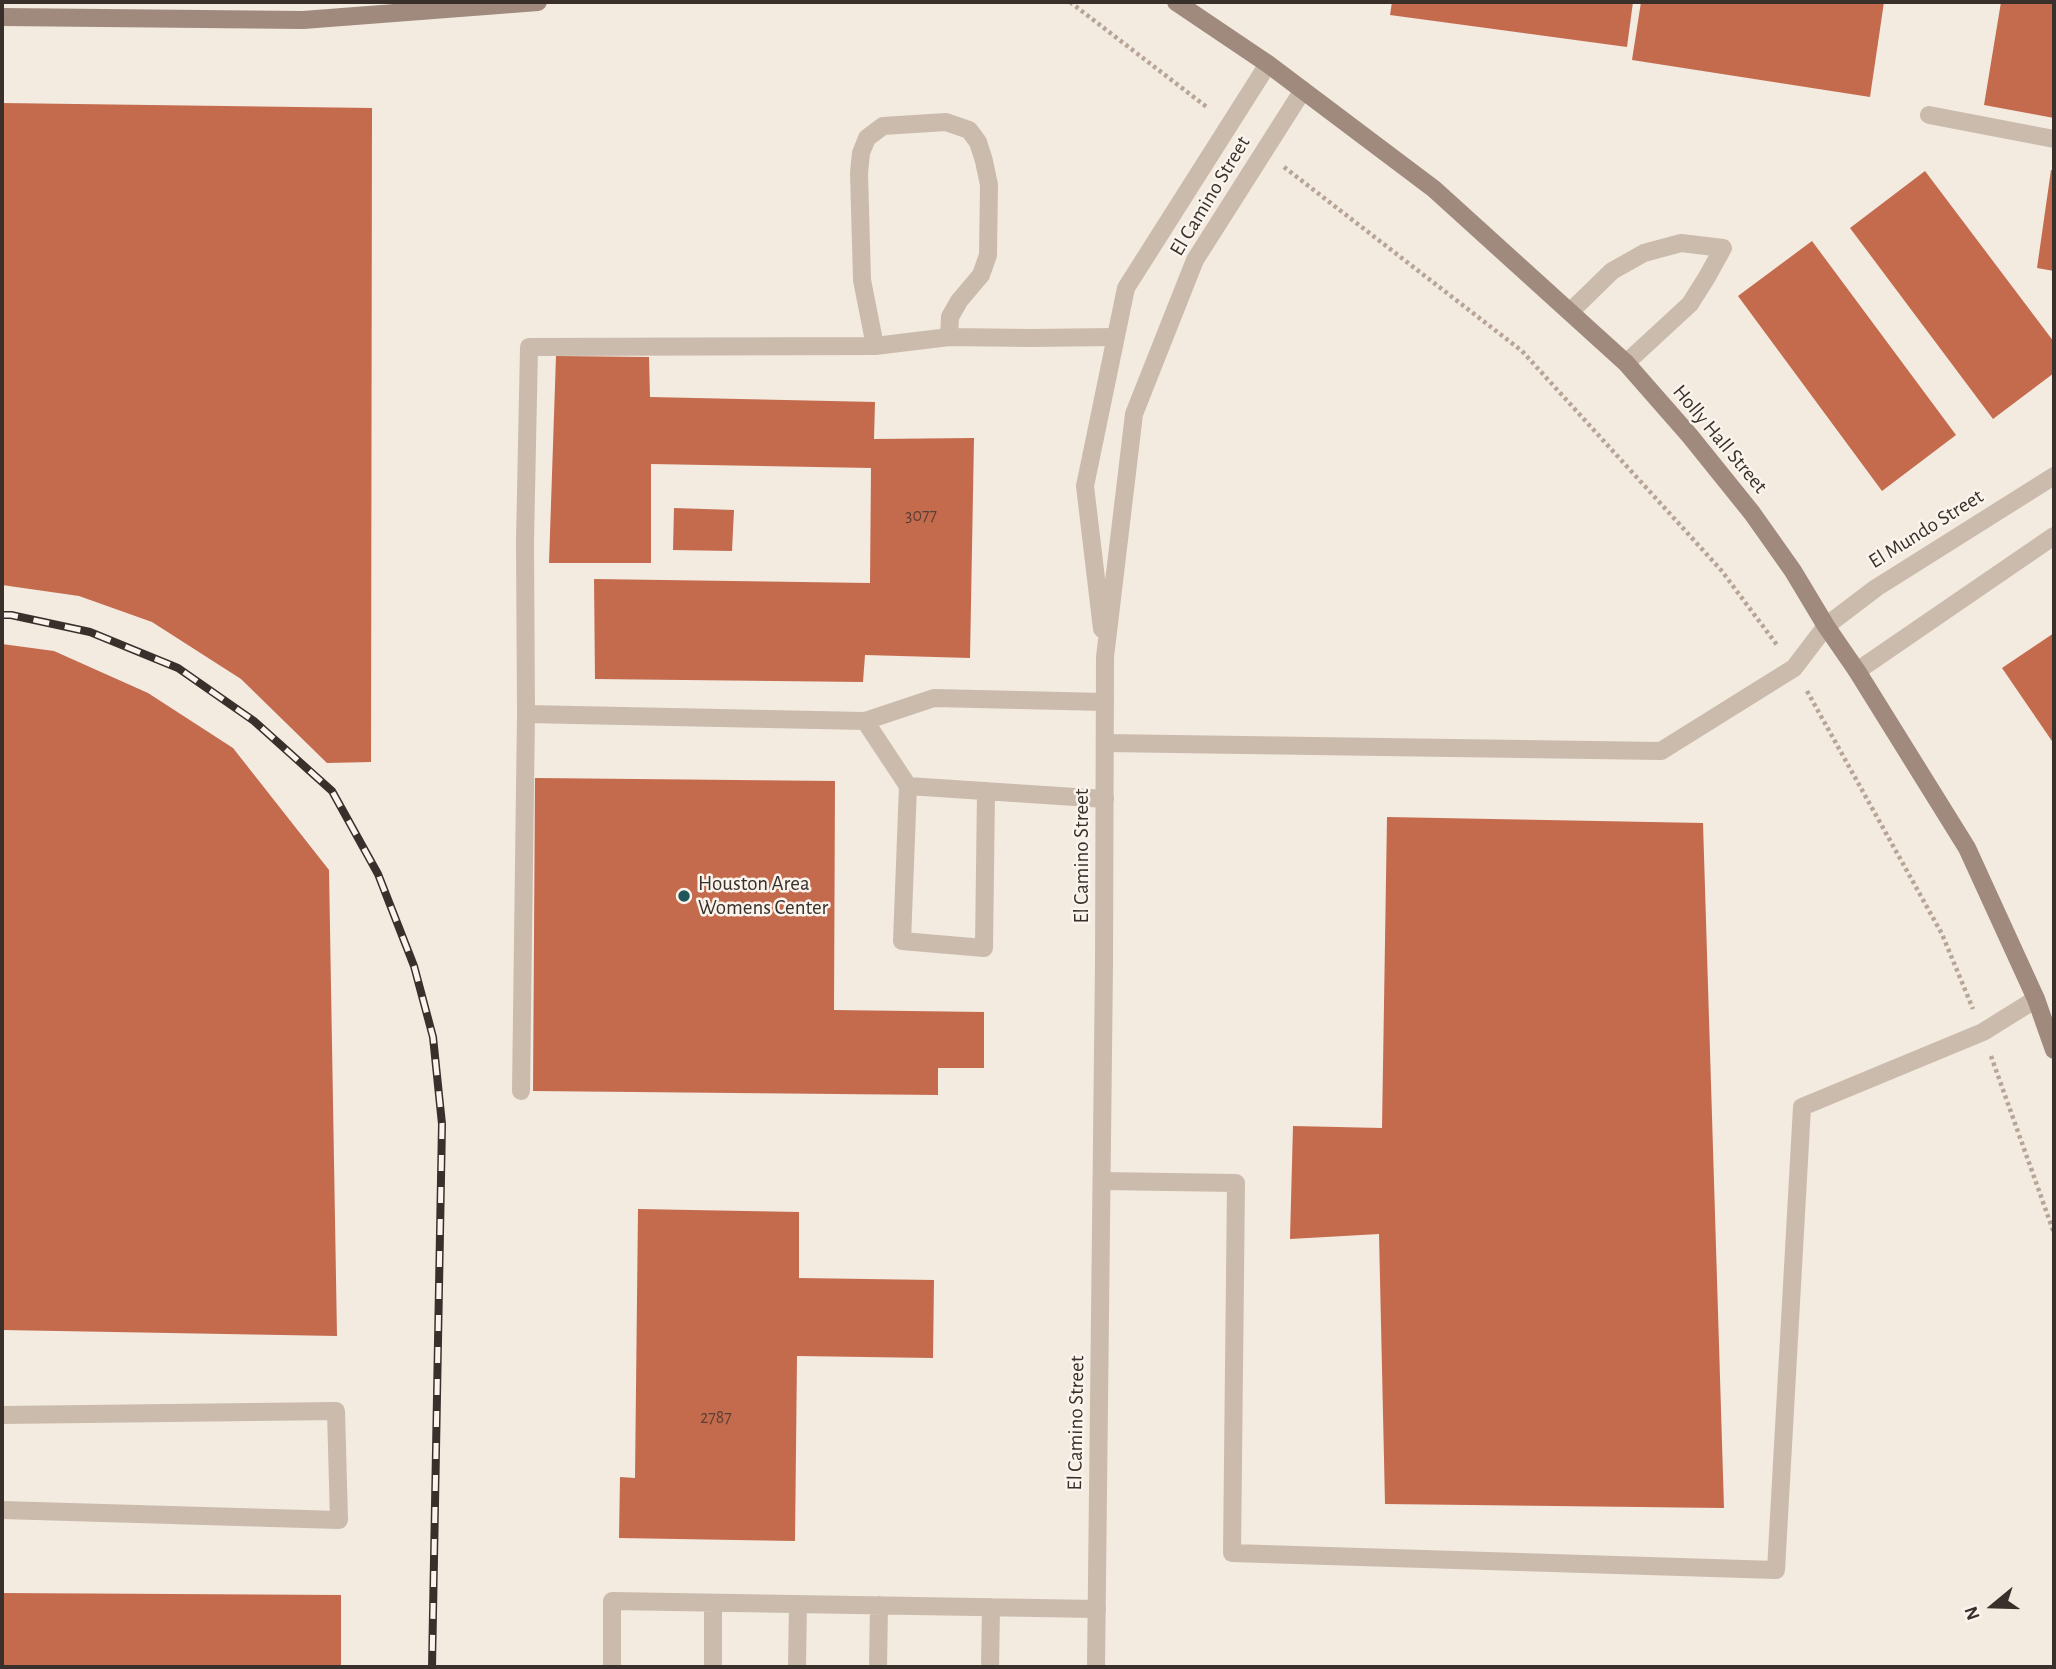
<!DOCTYPE html>
<html>
<head>
<meta charset="utf-8">
<style>
	body { margin:0 }
	#map { position:relative; width:2056px; height:1669px; overflow:hidden; background:#f3eae0; font-family:"Alegreya Sans",sans-serif }
	canvas { display:block }
	.frame { position:absolute; inset:0; border:4px solid #3a302b; pointer-events:none }
	.north { position:absolute; left:1958px; top:1571px; width:70px; height:70px; -webkit-text-stroke:5px #faf4ed; paint-order:stroke; rotate:251deg; font-size:19px; font-weight:700; line-height:28px; text-align:center; color:#3a302b }
	.north::after { content:''; display:block; margin:auto; width:24px; height:32px; background:#3a302b; clip-path:polygon(50% 0,100% 100%,50% 72%,0 100%) }
</style>
</head>
<body>
<div id="map">
<canvas width="2056" height="1669"></canvas>
<div class="frame"></div>
<div class="north">N</div>
</div>
<script>
const context = document.querySelector('canvas').getContext('2d');
context.lineJoin = 'round';
function paint(path, color) {
  context.fillStyle = color;
  context.fill(path, 'evenodd');
}
function toPath(rows) {
  const path = new Path2D();
  for (const r of rows) {
    path.moveTo(r[0], r[1]);
    for (let i = 2; i < r.length; i += 2) path.lineTo(r[i], r[i + 1]);
  }
  return path;
}
function strokePath(path, color, width, dash) {
  context.strokeStyle = color;
  context.lineWidth = width;
  context.lineCap = dash ? 'butt' : 'round';
  context.setLineDash(dash || []);
  context.stroke(path);
}
function write(font, color, halo, rows, align = 'center') {
  context.font = font + ' "Alegreya Sans",sans-serif';
  context.lineWidth = 5;
  context.setLineDash([]);
  context.textBaseline = 'middle';
  context.strokeStyle = halo;
  context.fillStyle = color;
  for (const [text, x, y, turn = 0] of rows) {
    context.save();
    context.translate(x, y);
    context.rotate((+turn || 0) * Math.PI / 180);
    context.textAlign = isNaN(turn) ? turn : align;
    if (halo) context.strokeText(text, 0, 0);
    context.fillText(text, 0, 0);
    context.restore();
  }
}
const building = toPath([
	[1392,2,1633,2,1627,47,1390,15],
	[1641,2,1884,2,1870,97,1632,60],
	[2001,2,2054,2,2054,118,1984,105],
	[2,103,372,108,371,762,327,763,241,679,152,622,79,596,2,585],
	[2051,170,2054,170,2054,271,2037,268],
	[1925,171,2054,342,2054,373,1993,419,1850,228],
	[1812,241,1956,435,1882,491,1738,296],
	[556,356,649,357,650,397,875,402,874,439,974,438,970,658,865,655,863,682,595,679,594,579,870,583,871,468,651,464,651,563,549,563],
	[674,508,734,510,732,551,673,550],
	[2054,633,2054,744,2002,668],
	[2,644,54,651,148,693,233,748,329,870,337,1336,2,1330],
	[535,778,835,781,834,1010,984,1012,984,1068,938,1068,938,1095,533,1091],
	[1387,817,1703,823,1724,1508,1385,1504,1379,1234,1290,1239,1293,1126,1382,1128],
	[638,1209,799,1212,799,1278,934,1280,933,1358,797,1356,795,1541,619,1538,620,1477,635,1478],
	[2,1593,341,1595,341,1667,2,1667]
]);
const path = toPath([
	[1070,2,1208,108],
	[1284,167,1522,351,1721,570,1777,645],
	[1807,691,1942,934,1973,1009],
	[1991,1056,2054,1233]
]);
const lane = toPath([
	[1929,115,2054,139],
	[1570,312,1612,271,1644,253,1681,243,1723,248,1707,277,1690,304,1626,363],
	[875,346,862,280,859,173,861,153,867,138,883,126,946,122,969,130,978,142,984,161,989,185,988,255,981,275,959,301,950,317,949,337],
	[865,721,934,698,1105,702],
	[1105,743,1661,751,1794,668,1826,626],
	[908,786,902,941,984,948,986,791],
	[1105,799,908,786,865,721,526,714,525,541,529,347,875,346,949,337,1030,338,1115,337],
	[521,1091,526,714],
	[1102,1181,1236,1183,1232,1553,1776,1570,1802,1107,1983,1032,2036,999],
	[2,1415,336,1411,339,1520,2,1510],
	[612,1667,612,1601,1097,1609],
	[713,1667,713,1603],
	[797,1667,798,1604],
	[878,1667,879,1605],
	[990,1667,991,1607]
]);
const street = toPath([
	[1826,626,1876,588,2054,476],
	[1102,629,1085,486,1126,288,1268,64],
	[1857,671,2054,536],
	[1096,1667,1104,964,1105,657,1134,414,1195,260,1303,90]
]);
const secondary = toPath([
	[1176,2,1268,64,1434,189,1626,363,1690,436,1752,513,1793,571,1826,626,1857,671,1967,848,2036,999,2054,1050],
	[2,17,303,20,538,2]
]);
const rail = toPath([
	[2,615,11,615,90,632,178,668,254,721,332,791,378,874,414,966,433,1037,442,1124,432,1667]
]);
const markers = [
	[684,896,7,"#21575b"]
];
const numberNames = [
	["3077",921,516],
	["2787",716,1418]
];
const streetNames = [
	["El Camino Street",1210,196,-59],
	["Holly Hall Street",1720,439,50],
	["El Mundo Street",1926,529,-32],
	["El Camino Street",1082,856,-90],
	["El Camino Street",1076,1423,-89]
];
const poiNames = [
	["Houston Area",698,884],
	["Womens Center",698,908]
];
paint(building, '#c46b4e');
strokePath(path, '#b7a596', 4.5, [3.5, 3.5]);
strokePath(lane, '#cbbbac', 18);
strokePath(street, '#cbbbac', 18);
strokePath(secondary, '#9f8a7d', 18);
strokePath(rail, '#3a302b', 8);
strokePath(rail, '#faf4ed', 5, [16]);
for (const [x, y, r, color] of markers) {
  const dot = new Path2D();
  dot.arc(x, y, r, 0, 2 * Math.PI);
  context.fillStyle = color;
  context.fill(dot);
  strokePath(dot, '#faf4ed', 2.5);
}
write('18px', '#5c3f34', null, numberNames);
write('21px', '#3a302b', '#faf4ed', streetNames);
write('21px', '#3a302b', '#faf4ed', poiNames, 'left');
</script>
</body>
</html>
